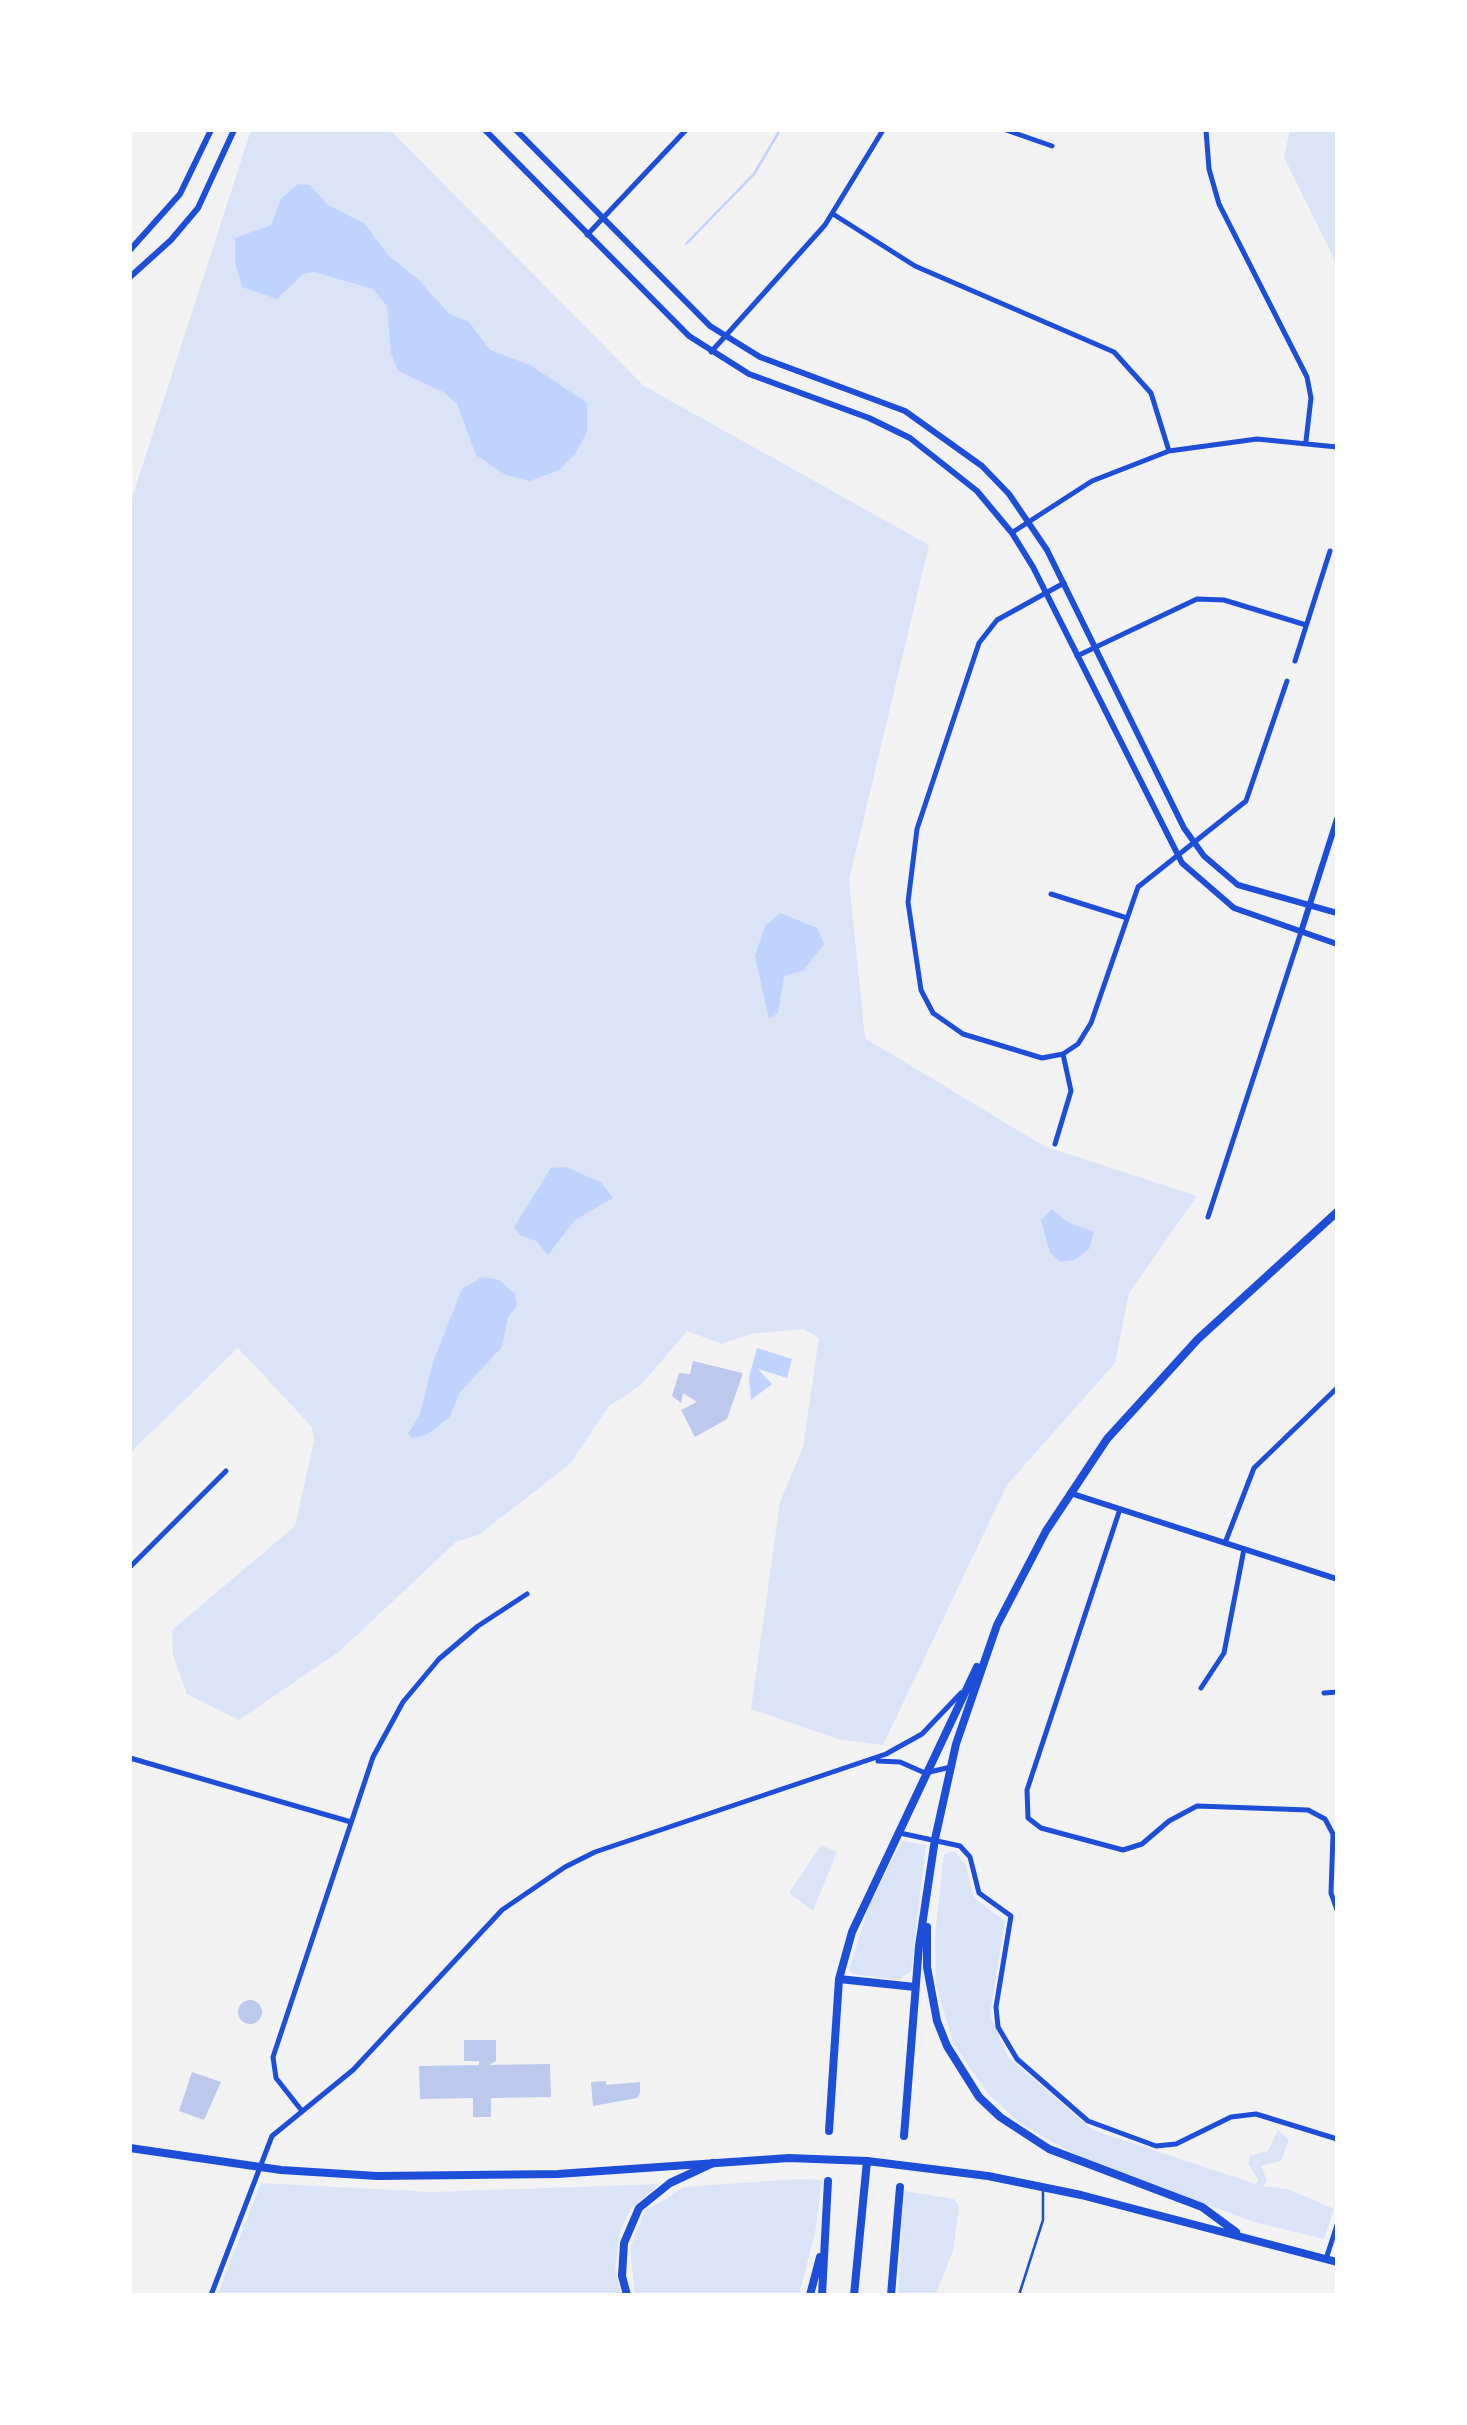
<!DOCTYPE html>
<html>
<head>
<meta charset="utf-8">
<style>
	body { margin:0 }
	#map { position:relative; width:1467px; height:2425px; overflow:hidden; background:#f2f2f2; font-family:Roboto,sans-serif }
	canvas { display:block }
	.frame { position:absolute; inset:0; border:132px solid #fff; pointer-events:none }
</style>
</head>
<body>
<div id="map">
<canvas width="1467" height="2425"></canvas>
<div class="frame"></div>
</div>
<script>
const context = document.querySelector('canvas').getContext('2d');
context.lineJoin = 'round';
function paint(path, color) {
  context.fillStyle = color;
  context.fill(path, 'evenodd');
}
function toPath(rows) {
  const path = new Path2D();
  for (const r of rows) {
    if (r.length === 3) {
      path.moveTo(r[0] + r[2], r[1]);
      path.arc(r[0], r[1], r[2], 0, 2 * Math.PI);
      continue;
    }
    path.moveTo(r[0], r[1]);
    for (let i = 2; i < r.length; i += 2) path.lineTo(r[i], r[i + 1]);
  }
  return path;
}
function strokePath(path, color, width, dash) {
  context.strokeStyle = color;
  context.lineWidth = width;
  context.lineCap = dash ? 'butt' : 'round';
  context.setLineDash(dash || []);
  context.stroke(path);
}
const green = toPath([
	[251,130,392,132,644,386,929,545,849,880,865,1038,1044,1146,1197,1196,1129,1293,1115,1363,1007,1485,883,1745,841,1740,751,1709,780,1502,803,1447,819,1338,803,1329,750,1334,722,1344,687,1331,641,1385,608,1407,570,1464,480,1534,456,1542,340,1651,239,1720,187,1694,173,1655,172,1630,295,1526,314,1441,312,1427,238,1348,130,1453,130,504],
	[1290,130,1337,130,1337,265,1284,157],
	[902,1841,926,1845,911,1971,899,1980,853,1974,849,1970,870,1903],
	[821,1845,837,1852,813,1911,789,1893],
	[955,1851,966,1866,974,1898,1005,1921,990,2015,1008,2057,1093,2130,1256,2184,1258,2180,1248,2164,1250,2156,1268,2151,1278,2130,1289,2140,1281,2161,1261,2166,1267,2180,1263,2186,1288,2189,1334,2209,1324,2239,1254,2222,1083,2159,1021,2124,988,2094,953,2043,936,1985,935,1935,944,1854],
	[798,2179,822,2180,815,2233,799,2295,635,2295,630,2248,647,2206,651,2208,684,2187],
	[261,2183,433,2192,659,2184,630,2210,620,2232,615,2267,621,2295,217,2295],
	[904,2191,954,2199,959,2207,953,2251,935,2295,898,2295]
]);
const water = toPath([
	[298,184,310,185,328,205,365,224,388,255,420,281,449,314,469,322,490,350,530,365,587,403,587,432,575,454,559,470,530,481,506,475,476,455,457,404,445,393,398,371,391,353,387,306,373,289,314,272,303,274,277,299,242,287,235,262,235,238,271,225,281,199],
	[780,913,817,928,824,944,804,970,784,976,778,1013,769,1019,755,956,765,926],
	[566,1167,602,1183,613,1198,575,1220,548,1255,536,1241,520,1235,514,1227,551,1168],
	[1052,1209,1067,1222,1094,1232,1089,1249,1074,1260,1061,1262,1050,1253,1041,1220],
	[482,1277,499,1280,515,1294,517,1306,508,1317,502,1347,460,1392,449,1418,426,1435,412,1438,408,1434,420,1414,433,1362,462,1289],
	[757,1348,792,1359,787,1378,758,1369,772,1384,751,1400,749,1377]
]);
const stream = toPath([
	[686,244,754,174,780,130]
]);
const building = toPath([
	[693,1361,742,1373,742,1376,727,1419,695,1437,681,1410,697,1402,683,1393,681,1403,672,1396,679,1373,690,1374],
	[250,2012,12],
	[464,2040,496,2040,496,2061,489,2065,550,2064,551,2097,491,2098,491,2117,473,2117,473,2098,420,2099,419,2066,479,2065,479,2061,464,2061],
	[192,2072,221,2082,204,2120,179,2111],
	[606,2081,606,2085,640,2082,640,2093,637,2098,593,2106,591,2082]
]);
const service = toPath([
	[1019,2295,1043,2220,1043,2188]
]);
const minor = toPath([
	[1006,130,1052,146],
	[1206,130,1209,169,1219,204,1307,377,1311,398,1306,441],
	[833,214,915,266,1114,352,1151,393,1169,451],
	[587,235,686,130],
	[711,352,825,225,883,130],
	[1013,532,1092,481,1169,451,1257,439,1337,447],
	[1064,583,997,620,979,643,917,829,908,902,921,990,933,1013,963,1034,1042,1058,1063,1054,1078,1044,1091,1023,1138,887,1246,801,1287,681],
	[1077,656,1197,599,1224,600,1306,625],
	[1295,661,1330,551],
	[1051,894,1124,917],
	[1055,1144,1071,1091,1063,1054],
	[1208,1217,1301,932],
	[1120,1509,1027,1790,1028,1818,1041,1828,1123,1850,1142,1844,1169,1821,1197,1806,1308,1810,1325,1819,1333,1834,1331,1893,1337,1910],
	[1225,1543,1254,1468,1337,1388],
	[130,1567,226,1471],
	[1201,1688,1224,1653,1244,1549],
	[1324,1693,1337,1692],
	[130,1758,351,1822],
	[878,1761,900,1762,925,1773,951,1767],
	[900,1833,960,1846,970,1857,979,1893,1011,1916,996,2007,998,2027,1017,2059,1088,2121,1156,2146,1176,2144,1231,2117,1256,2114,1337,2139],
	[302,2111,276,2078,273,2057,373,1757,403,1702,439,1659,478,1626,527,1594],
	[1326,2259,1337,2225],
	[211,2295,272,2136,353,2070,502,1910,565,1867,595,1852,886,1754,922,1734,961,1693]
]);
const tertiary = toPath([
	[485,130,689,336,749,374,869,418,910,438,977,491,1012,533,1033,567,1182,863,1234,908,1337,944],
	[516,130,710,326,760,357,905,411,982,466,1009,494,1047,550,1184,828,1204,856,1238,885,1337,913],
	[130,250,180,194,211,130],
	[130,277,171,240,198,208,234,130],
	[1070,1493,1337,1579]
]);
const secondary = toPath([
	[1301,932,1337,819]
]);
const primary = toPath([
	[130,2148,281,2170,377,2176,558,2174,789,2158,867,2161]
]);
const trunk = toPath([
	[927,1927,927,1967,937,2021,947,2046,979,2097,1000,2117,1049,2149,1202,2207,1236,2232],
	[839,1979,915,1987],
	[829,2131,839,1979,852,1932,977,1667],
	[904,2136,919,1946,935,1839,956,1744,997,1625,1046,1531,1107,1439,1198,1339,1337,1212],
	[627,2295,622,2276,624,2243,639,2208,670,2183,713,2163],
	[810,2295,820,2257],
	[822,2295,828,2181],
	[854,2295,867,2161,988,2176,1081,2195,1337,2262],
	[891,2295,900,2187]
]);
paint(green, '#dbe4f7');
paint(water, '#bfd3fe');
strokePath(stream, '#bfd3fe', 2.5);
paint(building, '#bdc9ec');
strokePath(service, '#1d4ed8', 2.5);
strokePath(minor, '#1d4ed8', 5);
strokePath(tertiary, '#1d4ed8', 6);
strokePath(secondary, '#1d4ed8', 6);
strokePath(primary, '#1d4ed8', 8);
strokePath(trunk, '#1d4ed8', 8);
</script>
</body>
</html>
